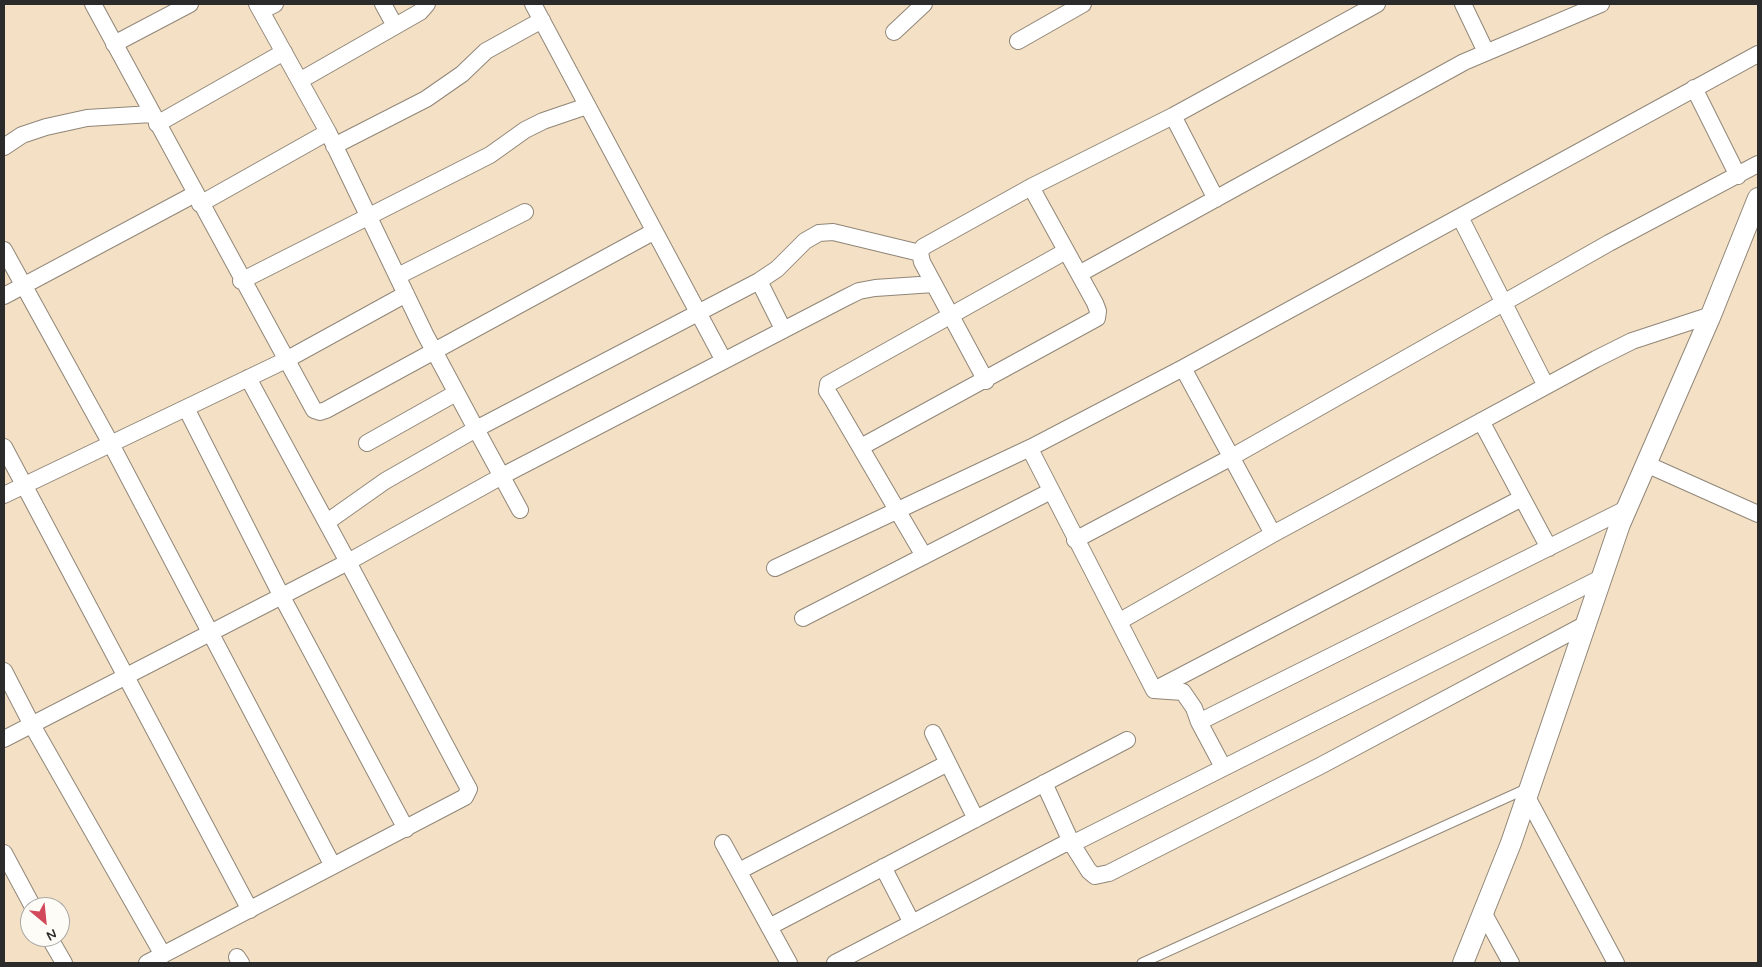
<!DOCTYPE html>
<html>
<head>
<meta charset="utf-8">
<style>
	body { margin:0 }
	#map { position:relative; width:1762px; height:967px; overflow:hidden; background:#f4e0c4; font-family:Mynerve,sans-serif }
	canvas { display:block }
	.frame { position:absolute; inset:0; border:5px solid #2b2b2b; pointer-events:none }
	.north { position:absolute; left:20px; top:897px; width:50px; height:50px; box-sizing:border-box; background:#fdfcf7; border:1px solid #a9a8a5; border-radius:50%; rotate:152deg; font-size:14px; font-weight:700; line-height:20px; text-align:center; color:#2b2b2b }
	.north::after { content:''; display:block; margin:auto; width:18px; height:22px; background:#d1495b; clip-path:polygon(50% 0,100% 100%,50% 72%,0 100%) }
</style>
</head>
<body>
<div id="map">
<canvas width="1762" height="967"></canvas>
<div class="frame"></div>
<div class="north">N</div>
</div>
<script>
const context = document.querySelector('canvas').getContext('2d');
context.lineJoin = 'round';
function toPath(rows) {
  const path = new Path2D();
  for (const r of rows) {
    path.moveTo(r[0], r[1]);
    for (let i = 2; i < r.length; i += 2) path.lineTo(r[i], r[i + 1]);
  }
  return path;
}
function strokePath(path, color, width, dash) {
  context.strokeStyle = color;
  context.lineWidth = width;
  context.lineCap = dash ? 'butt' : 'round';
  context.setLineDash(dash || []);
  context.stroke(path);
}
const service = toPath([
	[1142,963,1528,788]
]);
const minor = toPath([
	[93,4,314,410,320,412,326,410,653,232],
	[257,4,328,132,425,334,476,429,385,481,327,522],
	[383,4,395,26],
	[533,4,723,359],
	[1463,4,1486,52],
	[261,11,275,4],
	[894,32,924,4],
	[1018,41,1083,4],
	[114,44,190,4],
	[301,80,420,12,427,4],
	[1694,88,1738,176],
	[1173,116,1216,199],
	[157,124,284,52],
	[334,146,426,99,462,74,486,51,542,20],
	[4,147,22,135,46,127,87,118,152,114],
	[200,204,328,132],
	[1460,217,1546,386],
	[4,250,111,444,333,866],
	[1079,274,1464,62,1601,4],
	[398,276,525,212],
	[241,281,490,155,525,130,543,121,587,106],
	[759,281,783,329],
	[4,296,195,194],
	[1183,368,1273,534],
	[986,381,922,262,920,253,923,247,1031,187,1173,116,1377,4],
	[186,408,281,595,406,829],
	[1481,421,1549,548],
	[367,443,456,393],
	[4,447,250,910],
	[861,447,1097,318,1098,311,1095,303,1031,187],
	[1646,464,1758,514],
	[4,495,286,360,406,294],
	[1626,509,1199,722,1194,708,1183,692,1154,690,1032,453,1032,447,1183,368,1758,54],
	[520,510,476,429,759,281,777,269,805,241,819,233,833,232,920,253],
	[1075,540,1230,458,1609,243,1758,164],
	[924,556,831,397,827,391,828,384,1066,251],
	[775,568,1032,447],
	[803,618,1051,491],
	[1120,621,1273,534,1596,359,1632,341,1711,315],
	[4,671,32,725,163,955],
	[1154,690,1522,498],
	[1199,722,1223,767],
	[933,733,976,819],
	[4,739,348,562,248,378],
	[1044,783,1072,844,1601,578],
	[1527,797,1616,963],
	[723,843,789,963],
	[4,853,33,907],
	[883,867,912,923],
	[739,871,948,763],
	[1483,912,1511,963],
	[769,927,1127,740],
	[49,937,64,963],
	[237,957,241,963],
	[147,963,465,797,469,789,463,778,348,562,502,476,845,298,859,291,875,288,934,284],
	[835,963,1064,844,1072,844,1089,871,1095,876,1109,873,1320,766,1586,624]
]);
const tertiary = toPath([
	[1463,963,1511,843,1620,524,1711,315,1758,198]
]);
strokePath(service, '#908678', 11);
strokePath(minor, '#908678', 18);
strokePath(tertiary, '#908678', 22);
strokePath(service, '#fff', 9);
strokePath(minor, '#fff', 16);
strokePath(tertiary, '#fff', 20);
</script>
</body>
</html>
